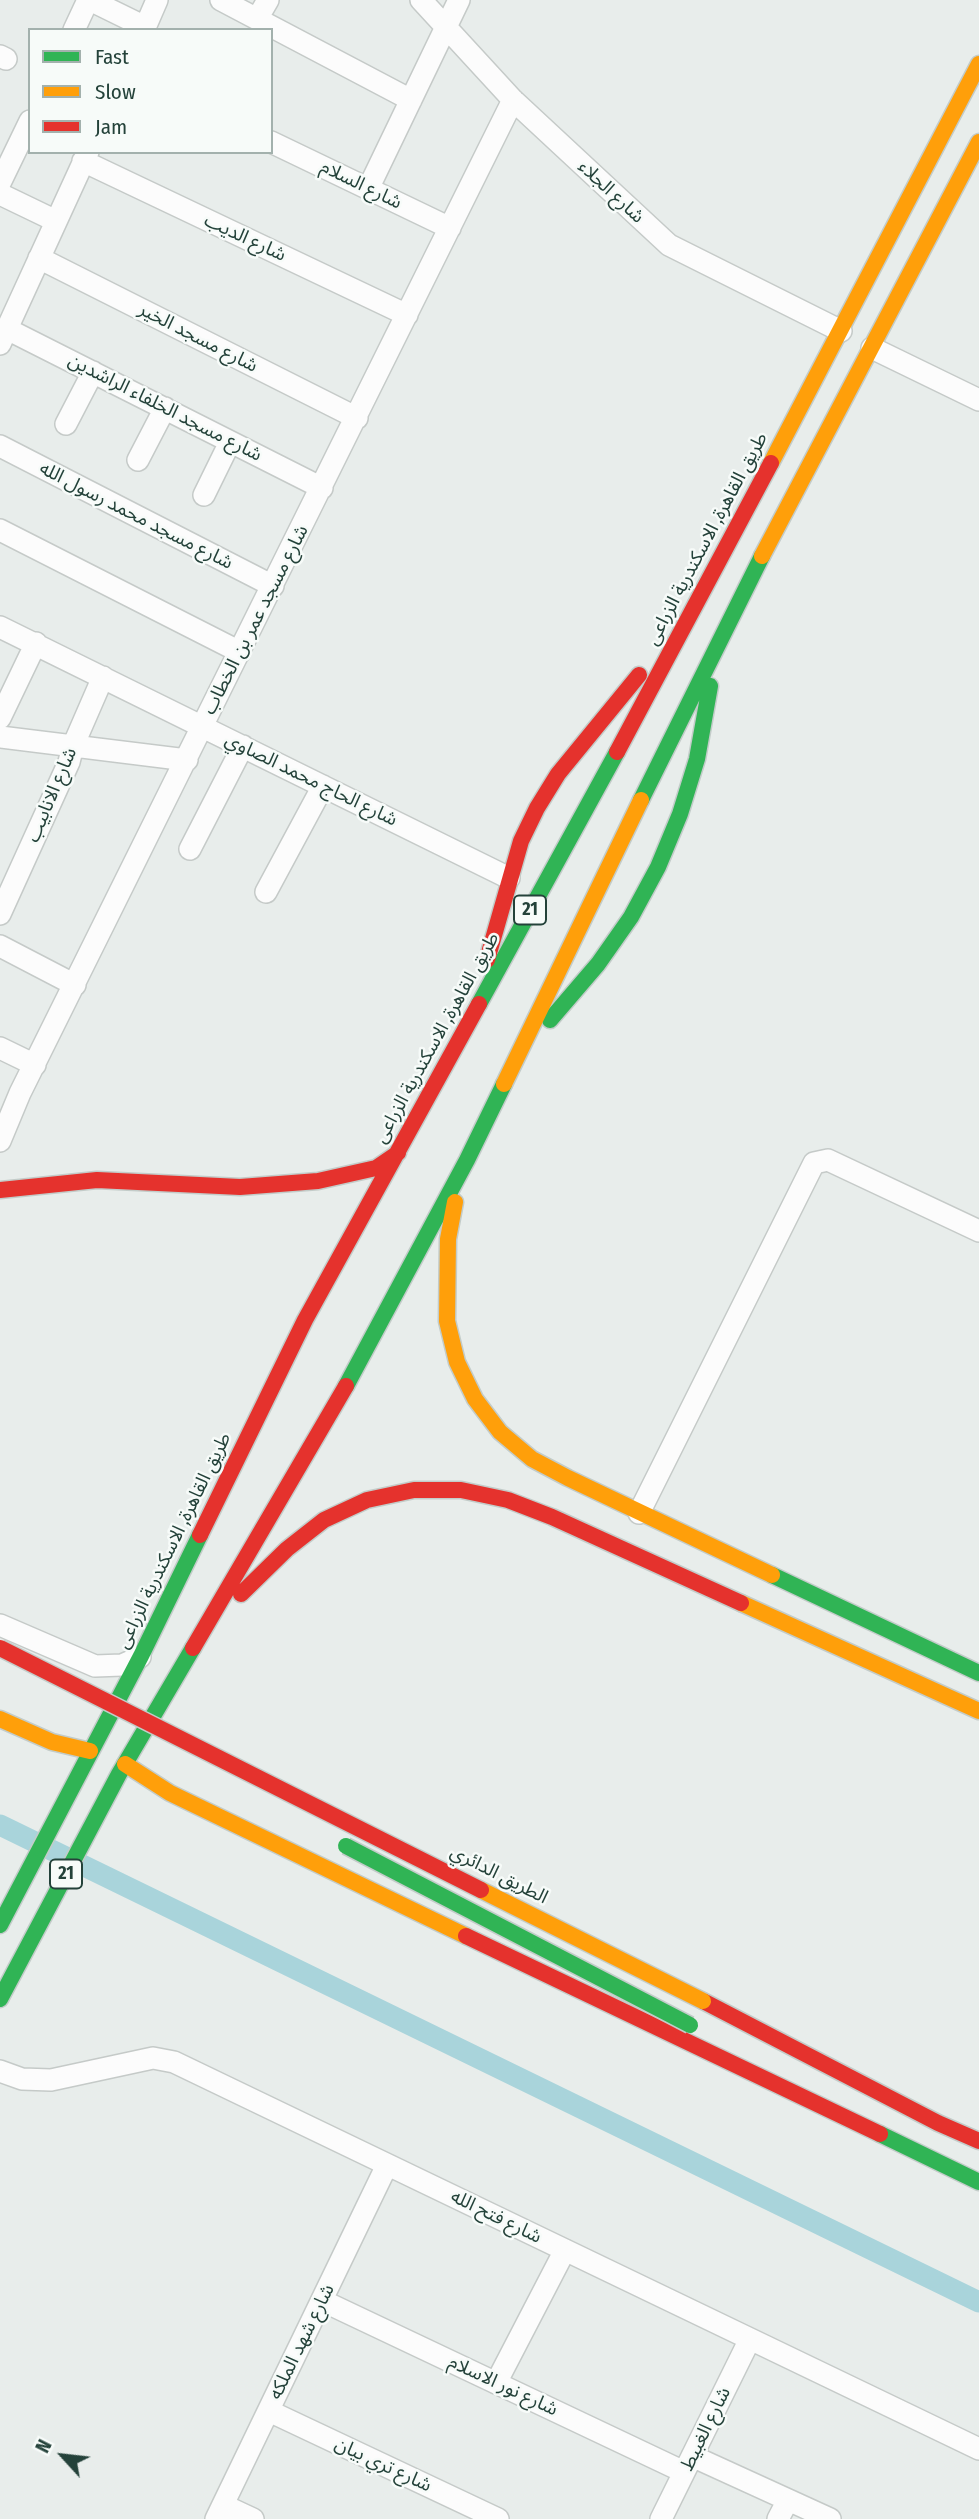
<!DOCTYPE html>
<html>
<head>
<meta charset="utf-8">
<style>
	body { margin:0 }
	#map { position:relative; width:979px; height:2519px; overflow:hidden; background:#e8edeb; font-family:"Fira Sans Condensed",sans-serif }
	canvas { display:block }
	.legend { position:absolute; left:28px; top:28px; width:245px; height:126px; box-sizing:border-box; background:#f7fbf9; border:2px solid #a3b1ad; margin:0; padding:9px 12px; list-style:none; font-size:21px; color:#24423a }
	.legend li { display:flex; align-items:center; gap:14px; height:35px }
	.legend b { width:35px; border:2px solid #a3b1ad }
	.north { position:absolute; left:28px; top:2421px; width:70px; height:70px; -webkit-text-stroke:5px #f7fbf9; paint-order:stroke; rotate:297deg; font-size:19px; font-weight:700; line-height:28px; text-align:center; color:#24423a }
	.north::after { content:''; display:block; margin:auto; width:24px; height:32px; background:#24423a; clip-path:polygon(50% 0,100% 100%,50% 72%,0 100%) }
</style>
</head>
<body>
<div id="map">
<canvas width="979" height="2519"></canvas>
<ul class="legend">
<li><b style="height:9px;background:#30b455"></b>Fast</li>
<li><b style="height:9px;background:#ff9f0a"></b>Slow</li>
<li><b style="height:9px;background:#e5322d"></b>Jam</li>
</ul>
<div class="north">N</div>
</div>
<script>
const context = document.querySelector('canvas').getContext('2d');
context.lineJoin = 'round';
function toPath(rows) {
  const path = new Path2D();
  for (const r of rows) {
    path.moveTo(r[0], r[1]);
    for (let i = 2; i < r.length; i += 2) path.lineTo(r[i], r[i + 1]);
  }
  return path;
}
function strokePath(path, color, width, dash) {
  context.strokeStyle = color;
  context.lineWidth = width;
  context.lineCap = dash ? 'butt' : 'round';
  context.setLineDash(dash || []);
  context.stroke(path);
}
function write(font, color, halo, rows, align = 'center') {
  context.font = font + ' "Fira Sans Condensed","Noto Sans Arabic",sans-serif';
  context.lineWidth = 5;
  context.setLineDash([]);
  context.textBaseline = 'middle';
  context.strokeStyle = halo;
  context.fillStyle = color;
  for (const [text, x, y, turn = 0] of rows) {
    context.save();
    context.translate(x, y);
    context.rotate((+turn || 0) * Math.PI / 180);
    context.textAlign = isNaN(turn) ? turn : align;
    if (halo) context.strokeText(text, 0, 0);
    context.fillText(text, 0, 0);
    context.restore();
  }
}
const canal = toPath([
	[0,1825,979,2302]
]);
const street = toPath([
	[90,0,145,27],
	[221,0,411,100],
	[421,0,513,100,669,245,841,331],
	[257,19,268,0],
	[74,30,88,0],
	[144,30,157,0],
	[0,56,6,59],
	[271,142,450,228],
	[83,161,407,315],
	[0,183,30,121],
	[368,189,459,0],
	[0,194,56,221],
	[39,258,357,418],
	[7,329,322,488],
	[0,344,88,152],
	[872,348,979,400],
	[66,424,93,372],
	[0,446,273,586],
	[138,460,165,408],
	[204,495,230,442],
	[0,530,240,652],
	[0,627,509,878],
	[0,718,36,643],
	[0,737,187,760],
	[190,849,243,746],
	[266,892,323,786],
	[0,914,69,762,73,746,103,677],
	[0,946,75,985],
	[0,1048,35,1065],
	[0,1141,20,1093,513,100],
	[639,1513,814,1163,828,1160,979,1231],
	[0,1625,95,1666,122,1665,140,1657],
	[0,2071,22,2079,51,2080,153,2058,174,2062,979,2449],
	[323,2301,684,2472],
	[496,2383,565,2250],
	[269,2411,498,2519],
	[692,2456,830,2519],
	[223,2505,253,2519],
	[216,2519,387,2165],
	[661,2519,750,2339],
	[778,2519,788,2500]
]);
const fast = toPath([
	[641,800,762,556],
	[479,1004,617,752],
	[550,1020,598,964,631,917,658,867,680,814,697,759,710,686],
	[346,1386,467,1160,504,1084],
	[772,1575,979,1673],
	[0,1925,141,1656,200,1535],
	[0,1999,119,1774,193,1648],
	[880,2134,979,2182]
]);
const slow = toPath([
	[771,463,979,64],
	[762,556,979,142],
	[504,1084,641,800],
	[455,1202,448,1239,447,1321,457,1362,475,1399,500,1432,532,1459,568,1478,772,1575],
	[741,1603,979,1711],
	[0,1719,52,1742,90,1751],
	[125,1764,170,1793,466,1936]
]);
const jam = toPath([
	[617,752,771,463],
	[487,960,521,841,537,808,558,774,639,675],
	[0,1190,97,1180,240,1187,318,1181,376,1168,398,1153],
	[200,1535,305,1320,479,1004],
	[241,1594,287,1549,324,1520,367,1500,414,1490,461,1490,508,1500,552,1517,741,1603],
	[193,1648,346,1386],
	[466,1936,880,2134],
	[703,2001,938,2123,979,2141]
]);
const fastBridge = toPath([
	[346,1846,690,2025]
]);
const slowBridge = toPath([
	[481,1890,703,2001]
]);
const jamBridge = toPath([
	[0,1648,481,1890]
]);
const shields = [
	[530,910,32],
	[66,1874,32]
];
const shieldNames = [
	["21",530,910],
	["21",66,1874]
];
const streetNames = [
	["شارع السلام",361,185,26],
	["شارع الجلاء",611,192,43],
	["شارع الديب",245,238,25],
	["شارع مسجد الخير",198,338,27],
	["شارع مسجد الخلفاء الراشدين",165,408,27],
	["شارع مسجد محمد رسول الله",136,516,27],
	["طريق القاهرة, الاسكندرية الزراعى",707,539,-62],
	["شارع مسجد عمر بن الخطاب",256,620,-63],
	["شارع الحاج محمد الصاوي",311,780,26],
	["شارع الانابيب",52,795,-67],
	["طريق القاهرة, الاسكندرية الزراعى",437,1038,-61],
	["طريق القاهرة, الاسكندرية الزراعى",174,1541,-64],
	["الطريق الدائري",499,1875,27],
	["شارع فتح الله",496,2217,26],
	["شارع شهد الملكه",302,2342,-64],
	["شارع نور الاسلام",503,2386,25],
	["شارع الغبيط",706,2429,-64],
	["شارع تري بيان",383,2465,25]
];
strokePath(canal, '#a9d4db', 21);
strokePath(street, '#c5cac8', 24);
strokePath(fast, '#c3ccc9', 19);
strokePath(slow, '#c3ccc9', 19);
strokePath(jam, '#c3ccc9', 19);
strokePath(street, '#fcfcfc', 21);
strokePath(fast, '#30b455', 16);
strokePath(slow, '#ff9f0a', 16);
strokePath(jam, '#e5322d', 16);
strokePath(fastBridge, '#c3ccc9', 19, []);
strokePath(slowBridge, '#c3ccc9', 19, []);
strokePath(jamBridge, '#c3ccc9', 19, []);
strokePath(fastBridge, '#30b455', 16);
strokePath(slowBridge, '#ff9f0a', 16);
strokePath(jamBridge, '#e5322d', 16);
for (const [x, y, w] of shields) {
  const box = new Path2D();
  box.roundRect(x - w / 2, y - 14.5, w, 29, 5);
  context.fillStyle = '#f7fbf9';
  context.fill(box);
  strokePath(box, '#24423a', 2);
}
write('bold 18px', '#24423a', null, shieldNames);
write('19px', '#24423a', '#f7fbf9', streetNames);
</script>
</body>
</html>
